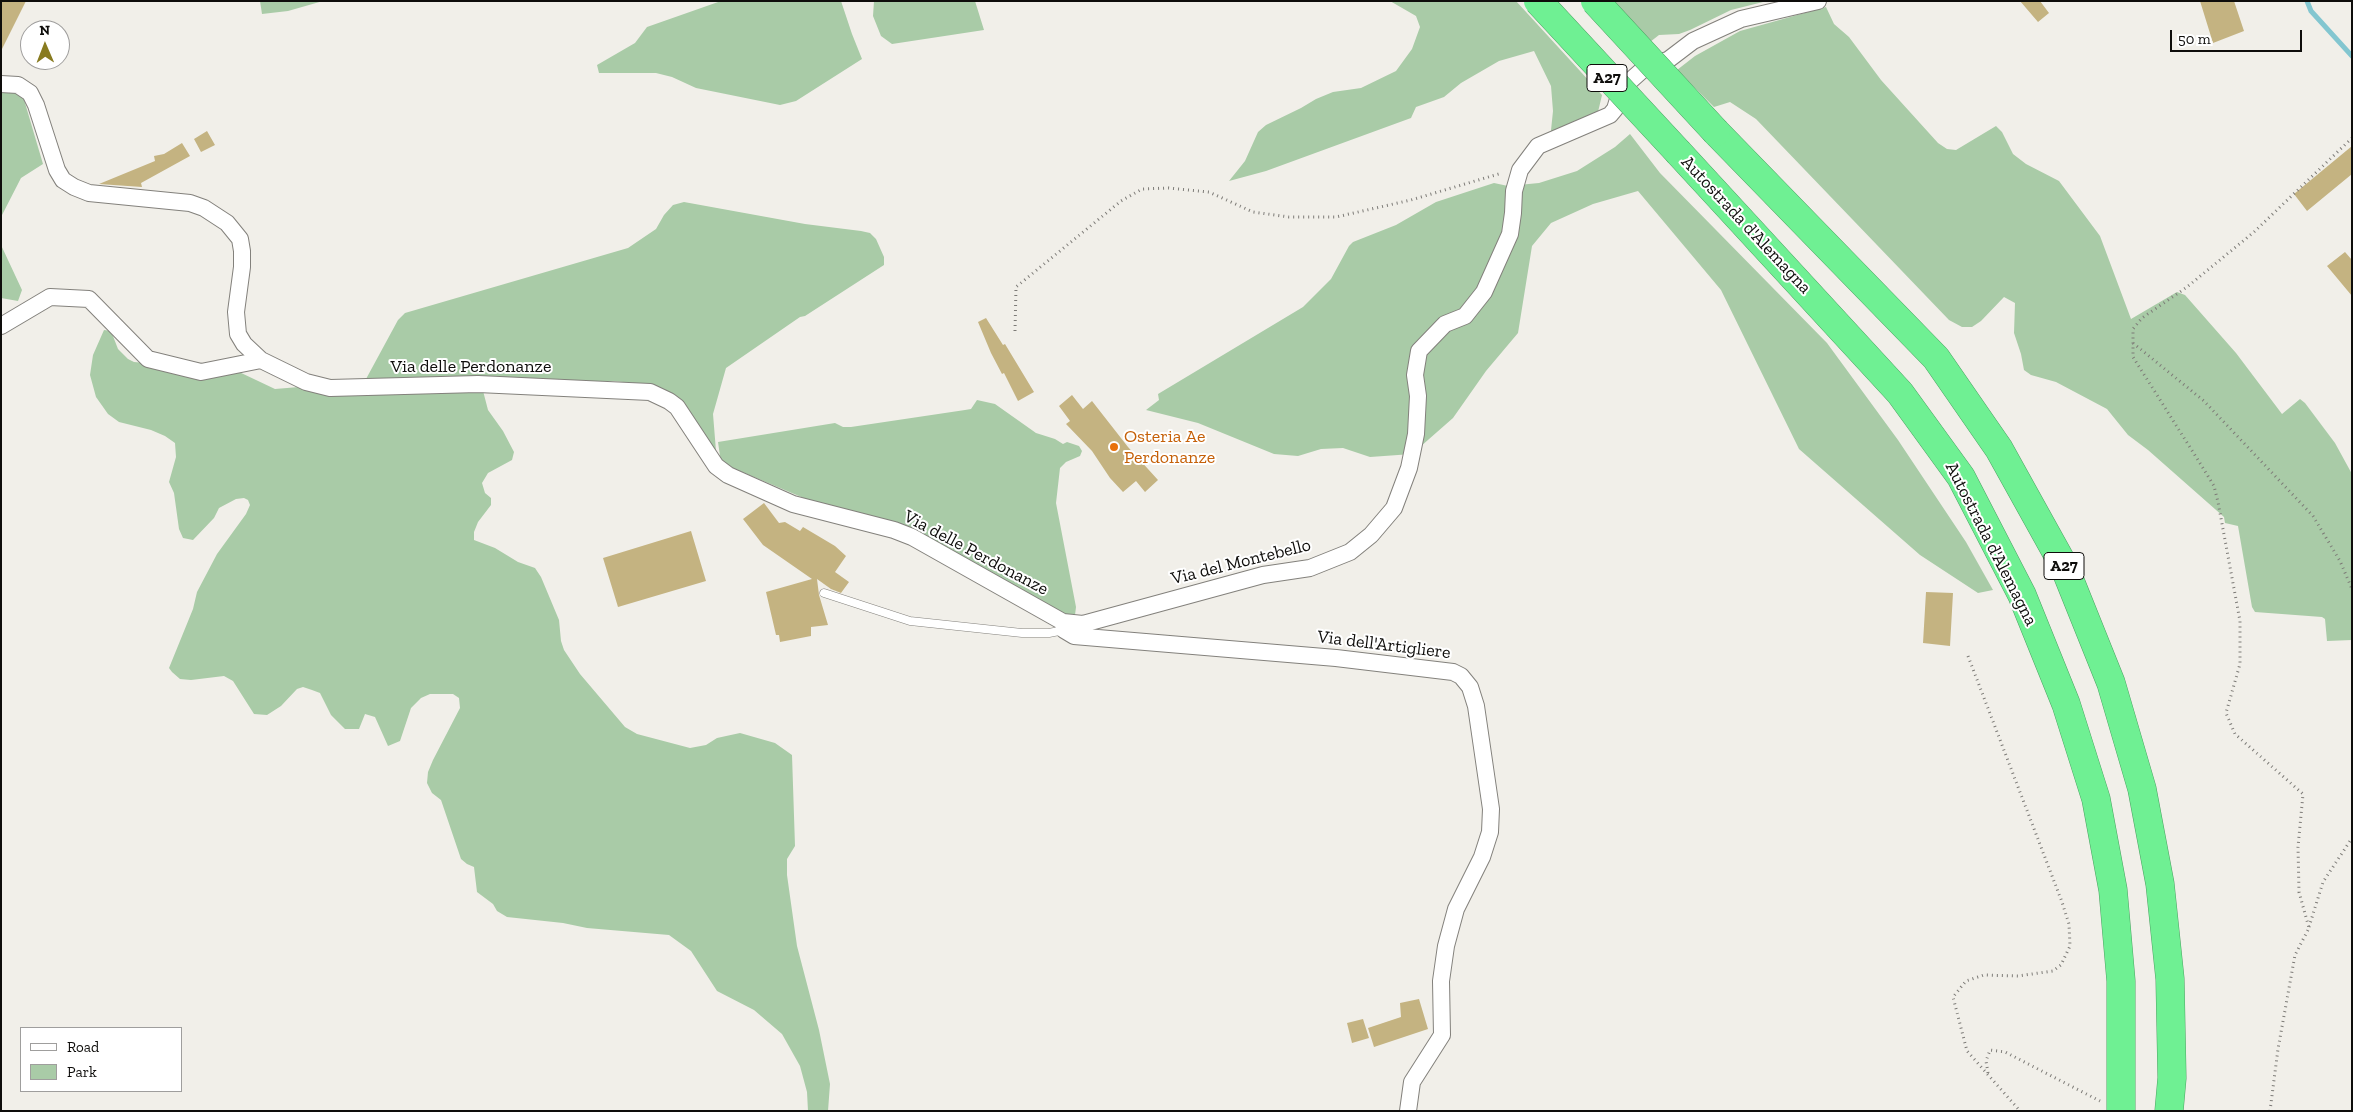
<!DOCTYPE html>
<html>
<head>
<meta charset="utf-8">
<style>
	body { margin:0 }
	#map { position:relative; width:2353px; height:1112px; overflow:hidden; background:#f1efe9; font-family:"Zilla Slab",serif }
	canvas { display:block }
	.frame { position:absolute; inset:0; border:2px solid #0e0d0b; pointer-events:none }
	.legend { position:absolute; left:20px; top:1027px; width:162px; height:65px; box-sizing:border-box; background:#fff; border:1px solid #9f9e9d; margin:0; padding:6px 9px; list-style:none; font-size:15px; color:#0e0d0b }
	.legend li { display:flex; align-items:center; gap:10px; height:25px }
	.legend b { width:25px; border:1px solid #9f9e9d }
	.north { position:absolute; left:20px; top:20px; width:50px; height:50px; box-sizing:border-box; background:#fff; border:1px solid #9f9e9d; border-radius:50%; rotate:359deg; font-size:14px; font-weight:700; line-height:20px; text-align:center; color:#0e0d0b }
	.north::after { content:''; display:block; margin:auto; width:18px; height:22px; background:#887b20; clip-path:polygon(50% 0,100% 100%,50% 72%,0 100%) }
	.scale { position:absolute; left:2170px; top:30px; width:132px; height:22px; box-sizing:border-box; border:2px solid #0e0d0b; border-top:0; padding-left:6px; font-size:15px; line-height:18px; white-space:nowrap; color:#0e0d0b; -webkit-text-stroke:4px #fff; paint-order:stroke }
</style>
</head>
<body>
<div id="map">
<canvas width="2353" height="1112"></canvas>
<div class="frame"></div>
<ul class="legend">
<li><b style="height:6px;background:#fff"></b>Road</li>
<li><b style="height:14px;background:#a9cba7"></b>Park</li>
</ul>
<div class="north">N</div>
<div class="scale">50 m</div>
</div>
<script>
const context = document.querySelector('canvas').getContext('2d');
context.lineJoin = 'round';
function paint(path, color) {
  context.fillStyle = color;
  context.fill(path, 'evenodd');
}
function toPath(rows) {
  const path = new Path2D();
  for (const r of rows) {
    path.moveTo(r[0], r[1]);
    for (let i = 2; i < r.length; i += 2) path.lineTo(r[i], r[i + 1]);
  }
  return path;
}
function strokePath(path, color, width, dash) {
  context.strokeStyle = color;
  context.lineWidth = width;
  context.lineCap = dash ? 'butt' : 'round';
  context.setLineDash(dash || []);
  context.stroke(path);
}
function write(font, color, halo, rows, align = 'center') {
  context.font = font + ' "Zilla Slab",serif';
  context.lineWidth = 4;
  context.setLineDash([]);
  context.textBaseline = 'middle';
  context.strokeStyle = halo;
  context.fillStyle = color;
  for (const [text, x, y, turn = 0] of rows) {
    context.save();
    context.translate(x, y);
    context.rotate((+turn || 0) * Math.PI / 180);
    context.textAlign = isNaN(turn) ? turn : align;
    if (halo) context.strokeText(text, 0, 0);
    context.fillText(text, 0, 0);
    context.restore();
  }
}
const green = toPath([
	[260,1,323,1,288,11,262,14],
	[721,1,841,1,852,34,862,59,796,101,780,105,696,88,672,77,656,73,599,73,597,65,635,43,647,27],
	[874,1,975,1,984,30,892,44,881,36,873,16],
	[1390,1,1516,1,1602,95,1598,112,1550,140,1553,111,1551,86,1534,51,1499,61,1461,83,1444,97,1416,107,1411,118,1266,171,1229,181,1245,161,1258,132,1266,125,1301,108,1316,99,1333,92,1361,88,1396,71,1412,49,1420,27,1416,16],
	[1612,1,1767,1,1731,10,1690,30,1679,34,1659,35,1650,42],
	[1826,7,1834,24,1849,37,1881,80,1938,143,1947,149,1956,150,1996,126,2002,132,2013,154,2026,164,2059,181,2100,236,2131,319,2177,292,2185,295,2236,353,2282,414,2300,399,2305,403,2335,443,2352,474,2352,640,2327,641,2325,619,2322,617,2255,612,2252,607,2238,526,2225,523,2224,517,2148,450,2128,435,2107,409,2056,382,2031,375,2024,370,2021,354,2014,333,2015,303,2004,297,1981,321,1972,327,1962,327,1949,320,1756,119,1730,102,1714,107,1677,70,1695,56,1740,31],
	[1,83,20,86,43,164,21,178,1,217],
	[1630,134,1660,173,1827,343,1898,440,1966,542,1993,590,1978,593,1920,555,1799,449,1721,290,1638,191,1593,204,1551,223,1532,246,1518,333,1486,371,1453,418,1412,454,1370,457,1343,448,1321,449,1298,456,1274,454,1198,423,1146,410,1159,400,1158,394,1303,307,1331,279,1349,246,1353,242,1396,225,1436,202,1494,183,1508,186,1539,183,1577,171,1615,147],
	[684,202,805,224,861,231,870,233,876,239,884,257,884,265,805,316,800,317,726,368,713,414,716,451,652,387,634,383,613,381,591,383,366,379,398,320,405,313,628,248,656,229,664,215,673,205],
	[1,245,22,290,18,301,1,298],
	[104,330,111,331,118,349,128,359,134,362,237,371,275,389,311,386,482,387,488,410,503,431,514,452,512,460,488,473,482,483,485,493,491,498,491,505,478,522,474,532,474,540,495,548,518,562,535,568,541,577,559,620,561,641,564,650,580,674,625,727,637,734,690,748,706,745,717,738,740,733,775,743,792,755,795,846,787,859,787,875,797,946,819,1030,830,1084,828,1111,808,1111,807,1092,800,1066,782,1034,754,1010,717,991,691,951,669,935,587,928,563,923,507,917,497,911,493,904,477,892,474,867,467,864,461,859,441,800,432,793,427,783,428,772,433,760,460,708,459,698,453,694,430,694,421,698,411,708,400,741,388,746,375,717,365,714,359,729,345,729,331,715,320,693,312,690,303,687,297,689,281,706,267,715,254,714,233,681,224,676,191,680,180,679,172,672,169,668,193,609,197,592,217,554,246,514,250,505,248,500,244,498,236,499,219,508,214,518,193,540,183,538,179,529,174,493,169,482,176,457,175,443,165,436,151,430,119,422,108,414,96,397,90,375,93,355],
	[977,400,995,404,1036,433,1055,439,1063,444,1067,442,1079,446,1082,451,1080,456,1066,462,1060,468,1056,503,1076,607,1075,615,1058,613,976,571,721,463,718,442,835,423,843,427,851,427,965,410,971,409]
]);
const stream = toPath([
	[2307,1,2311,11,2352,56]
]);
const building = toPath([
	[1,1,26,1,1,51],
	[2020,1,2040,1,2049,13,2038,22],
	[2200,1,2234,1,2244,31,2213,43],
	[207,131,215,145,201,152,194,139],
	[182,143,190,156,141,183,142,187,99,184,155,161,154,156,164,154],
	[2352,146,2352,174,2307,211,2294,194],
	[2345,252,2352,260,2352,296,2327,266],
	[986,318,1003,345,1005,344,1034,392,1018,401,1004,373,1002,374,991,353,978,322],
	[1072,395,1083,409,1092,401,1128,447,1158,480,1145,492,1136,481,1123,492,1110,478,1092,451,1066,424,1070,421,1059,406],
	[764,503,779,523,785,522,800,531,803,527,835,546,846,556,835,572,849,582,841,593,831,589,817,579,819,595,828,625,811,627,811,636,780,642,779,635,776,635,766,592,812,579,763,545,743,519],
	[691,531,706,581,618,607,603,558],
	[1926,592,1953,593,1950,646,1923,643],
	[1419,999,1428,1029,1374,1047,1368,1028,1401,1017,1400,1003],
	[1363,1019,1369,1038,1352,1043,1347,1023]
]);
const path = toPath([
	[1015,331,1016,287,1121,201,1142,189,1169,188,1209,192,1253,212,1289,217,1336,217,1411,200,1502,173],
	[2133,343,2204,401,2313,516,2340,561,2352,589],
	[1968,656,2062,902,2069,924,2070,946,2061,965,2053,971,2018,976,1984,975,1966,981,1953,997,1967,1051,2020,1111],
	[2309,927,2323,882,2352,838],
	[1988,1073,1986,1061,1990,1050,2005,1052,2100,1101],
	[2270,1111,2278,1049,2295,955,2309,928,2299,892,2298,847,2303,794,2235,734,2226,713,2240,664,2240,621,2218,502,2214,486,2203,468,2133,357,2133,329,2142,318,2187,287,2254,232,2352,138]
]);
const service = toPath([
	[824,593,910,621,1022,633,1049,633,1064,630]
]);
const minor = toPath([
	[1,84,18,85,30,93,36,105,57,170,63,180,74,187,89,193,190,203,204,208,227,223,240,239,242,251,242,267,236,312,238,334,244,344,261,360,306,382,330,388,478,384,650,392,669,401,677,407,716,466,728,475,793,504,894,530,912,537,1063,622,1083,624,1263,575,1310,568,1350,552,1371,535,1394,508,1409,468,1416,434,1418,396,1415,375,1419,351,1445,324,1465,316,1484,292,1510,234,1513,213,1514,191,1520,170,1538,146,1610,115,1615,109,1621,89,1648,65,1668,60,1693,41,1741,19,1818,1],
	[1,326,50,297,89,299,148,359,201,372,261,360],
	[1063,622,1064,630,1074,636,1336,658,1453,672,1461,676,1470,687,1476,706,1491,809,1490,832,1482,857,1456,909,1446,946,1441,981,1442,1035,1412,1082,1408,1111]
]);
const motorway = toPath([
	[1716,132,1936,358,1999,449,2064,566,2111,683,2142,789,2160,884,2170,979,2172,1078,2169,1111],
	[1679,153,1900,393,1961,477,2022,595,2066,704,2096,799,2113,890,2121,981,2121,1111]
]);
const motorwayBridge = toPath([
	[1538,1,1679,153],
	[1595,1,1716,132]
]);
const markers = [
	[1114,447,5,"#e8710a"]
];
const shields = [
	[1607,78,40],
	[2064,566,40]
];
const shieldNames = [
	["A27",1607,78],
	["A27",2064,566]
];
const streetNames = [
	["Autostrada d'Alemagna",1746,225,47],
	["Via delle Perdonanze",471,367],
	["Autostrada d'Alemagna",1991,544,63],
	["Via delle Perdonanze",976,553,28],
	["Via del Montebello",1241,562,-14],
	["Via dell'Artigliere",1384,645,7]
];
const foodNames = [
	["Osteria Ae",1124,437],
	["Perdonanze",1124,458]
];
paint(green, '#a9cba7');
strokePath(stream, '#83c6d0', 5);
paint(building, '#c4b381');
strokePath(service, '#83817c', 9);
strokePath(minor, '#83817c', 18);
strokePath(motorway, '#4da163', 29);
strokePath(path, '#7d7b77', 3, [1, 4]);
strokePath(service, '#fff', 8);
strokePath(minor, '#fff', 16);
strokePath(motorway, '#6ff093', 28);
strokePath(motorwayBridge, '#4da163', 29, []);
strokePath(motorwayBridge, '#6ff093', 28);
for (const [x, y, r, color] of markers) {
  const dot = new Path2D();
  dot.arc(x, y, r, 0, 2 * Math.PI);
  context.fillStyle = color;
  context.fill(dot);
  strokePath(dot, '#fff', 2);
}
for (const [x, y, w] of shields) {
  const box = new Path2D();
  box.roundRect(x - w / 2, y - 13.5, w, 27, 4);
  context.fillStyle = '#fff';
  context.fill(box);
  strokePath(box, '#0e0d0b', 1);
}
write('bold 16px', '#0e0d0b', null, shieldNames);
write('18px', '#0e0d0b', '#fff', streetNames);
write('18px', '#c56008', '#fff', foodNames, 'left');
</script>
</body>
</html>
